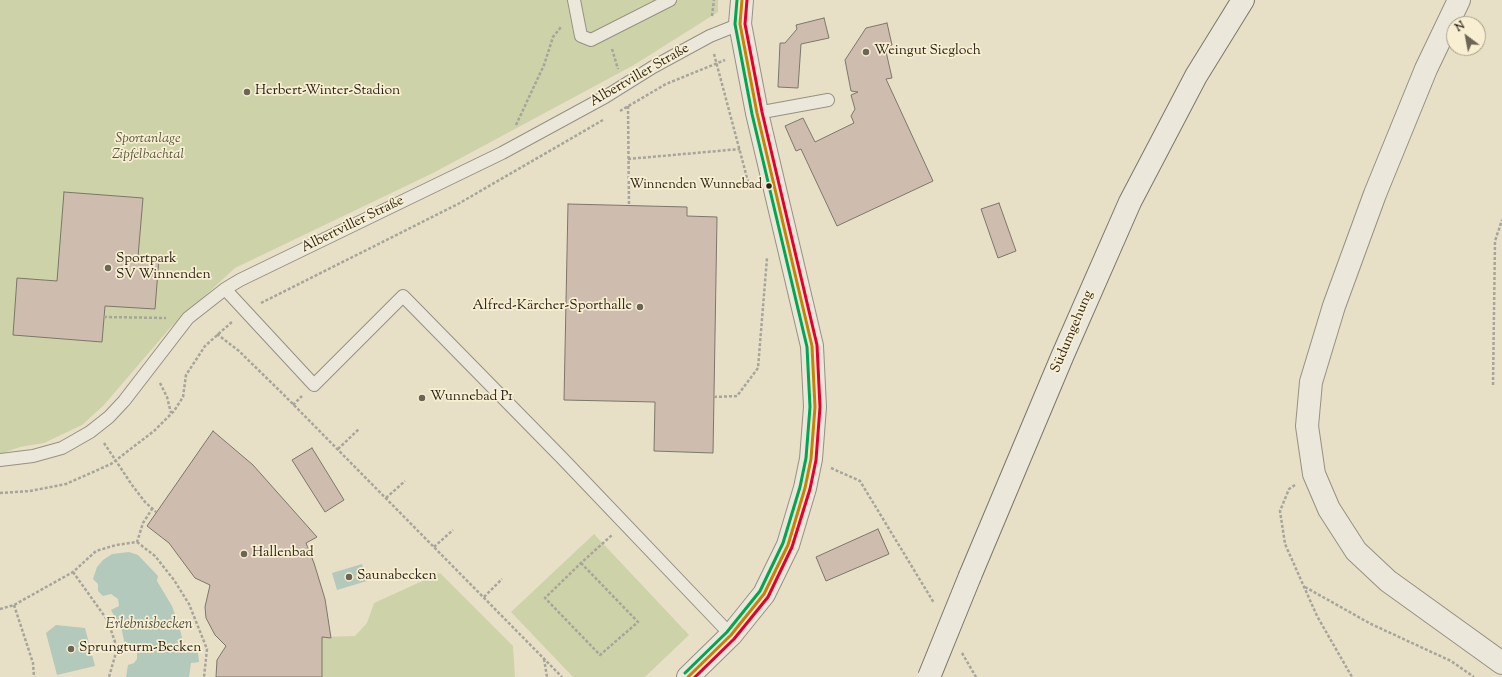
<!DOCTYPE html>
<html>
<head>
<meta charset="utf-8">
<style>
	body { margin:0 }
	#map { position:relative; width:1502px; height:677px; overflow:hidden; background:#e7e0c7; font-family:"Sorts Mill Goudy",serif }
	canvas { display:block }
	.north { position:absolute; left:1446px; top:16px; width:40px; height:40px; box-sizing:border-box; background:#f8efd2; border:1px solid #a69d87; border-radius:50%; rotate:328deg; font-size:11px; font-weight:700; line-height:16px; text-align:center; color:#2a2116 }
	.north::after { content:''; display:block; margin:auto; width:14px; height:18px; background:#6c6454; clip-path:polygon(50% 0,100% 100%,50% 72%,0 100%) }
</style>
</head>
<body>
<div id="map">
<canvas width="1502" height="677"></canvas>
<div class="north">N</div>
</div>
<script>
const context = document.querySelector('canvas').getContext('2d');
context.lineJoin = 'round';
function paint(path, color) {
  context.fillStyle = color;
  context.fill(path, 'evenodd');
}
function toPath(rows) {
  const path = new Path2D();
  for (const r of rows) {
    path.moveTo(r[0], r[1]);
    for (let i = 2; i < r.length; i += 2) path.lineTo(r[i], r[i + 1]);
  }
  return path;
}
function strokePath(path, color, width, dash) {
  context.strokeStyle = color;
  context.lineWidth = width;
  context.lineCap = dash ? 'butt' : 'round';
  context.setLineDash(dash || []);
  context.stroke(path);
}
function write(font, color, halo, rows, align = 'center') {
  context.font = font + ' "Sorts Mill Goudy",serif';
  context.lineWidth = 3.5;
  context.setLineDash([]);
  context.textBaseline = 'middle';
  context.strokeStyle = halo;
  context.fillStyle = color;
  for (const [text, x, y, turn = 0] of rows) {
    context.save();
    context.translate(x, y);
    context.rotate((+turn || 0) * Math.PI / 180);
    context.textAlign = isNaN(turn) ? turn : align;
    if (halo) context.strokeText(text, 0, 0);
    context.fillText(text, 0, 0);
    context.restore();
  }
}
const green = toPath([
	[0,0,718,0,718,12,634,65,433,173,235,268,170,328,104,405,82,425,44,443,20,447,0,454],
	[594,534,689,635,645,677,573,677,511,612],
	[440,573,513,646,515,677,322,677,322,637,355,636,367,623,374,603]
]);
const water = toPath([
	[129,552,138,555,158,576,157,581,172,606,179,626,184,645,197,645,199,662,191,663,189,677,126,677,128,665,134,663,137,659,137,652,134,649,126,650,122,631,111,610,119,606,118,599,111,594,103,596,98,591,98,584,93,579,97,567,103,560,112,554],
	[362,564,367,581,337,590,332,573],
	[56,625,85,628,95,666,57,675,46,633]
]);
const building = toPath([
	[824,18,829,38,801,44,798,88,778,87,780,43,785,43,797,29,796,25,824,18],
	[887,23,892,45,885,47,892,78,886,79,933,181,837,226,801,149,796,151,785,126,803,118,815,142,854,123,851,116,855,109,851,95,858,92,851,91,845,60,866,28,887,23],
	[64,192,143,198,138,257,159,258,155,309,105,306,102,342,13,335,17,278,57,281,64,192],
	[999,203,1016,251,998,258,981,209,999,203],
	[568,204,687,207,687,216,717,217,713,453,654,451,655,402,564,400,568,204],
	[213,431,253,465,317,537,306,543,314,563,325,599,331,638,322,637,322,677,216,677,217,660,226,646,215,635,206,618,205,607,210,585,195,578,169,543,147,526,213,431],
	[312,448,344,500,325,512,292,460,312,448],
	[878,529,889,554,826,581,816,557,878,529]
]);
const path = toPath([
	[712,16,714,0],
	[612,49,618,69],
	[714,54,750,189],
	[628,106,629,206],
	[620,111,666,84,725,60],
	[516,125,544,65,553,37,561,27],
	[628,159,740,149],
	[261,303,458,204,603,120],
	[104,317,166,318],
	[217,334,239,351,284,395,562,677],
	[160,383,167,397,171,413],
	[1493,385,1495,241,1502,220],
	[714,397,737,396,758,368,767,258],
	[293,405,302,396],
	[104,443,132,485,145,502,156,512],
	[338,449,359,429],
	[831,468,860,481,934,603],
	[1295,485,1289,489,1280,511,1285,544,1317,616,1352,677],
	[0,493,30,491,66,484,111,464,154,431,174,411,183,397,186,375,205,346,233,321],
	[386,498,405,481],
	[137,542,155,556,174,580,189,604,207,649,204,677],
	[434,547,453,530],
	[581,563,638,622,600,655,545,598,581,563,612,535],
	[73,572,108,621,115,642,115,656,109,677],
	[1305,587,1371,624,1451,661,1474,677],
	[484,597,502,579],
	[14,605,33,663,34,677],
	[0,609,14,605,73,572,96,551,116,545,137,542,143,523,152,509],
	[962,653,976,677],
	[544,659,547,677]
]);
const service = toPath([
	[574,0,581,36,591,40,670,0],
	[757,113,828,100],
	[225,289,314,385,403,296,562,458,731,635],
	[0,460,33,456,62,448,90,432,109,417,124,401,188,318,225,289,240,280,502,153,605,97,653,67,710,36,740,24]
]);
const tertiary = toPath([
	[1459,0,1426,69,1375,194,1334,306,1311,382,1307,426,1314,474,1329,509,1356,551,1388,581,1502,663],
	[688,677,731,635,764,594,788,545,805,488,811,459,815,407,812,346,757,113,740,24,742,0]
]);
const secondary = toPath([
	[970,576,1062,357,1130,202,1196,76,1243,0]
]);
const secondaryBridge = toPath([
	[929,677,970,576]
]);
const bus1 = toPath([
	[688,677,731,635,764,594,788,545,805,488,811,459,815,407,812,346,757,113,740,24,742,0]
]);
const bus2 = toPath([
	[695,677,734,639,768,597,792,547,810,489,816,460,820,407,817,345,762,112,745,24,747,0]
]);
const bus3 = toPath([
	[685,673,727,632,760,591,783,543,800,487,806,458,810,407,807,347,752,114,735,24,737,0]
]);
const markers = [
	[866,52,4,"#6c6454"],
	[247,92,4,"#6c6454"],
	[769,186,3.5,"#2a2116"],
	[108,268,4,"#6c6454"],
	[640,307,4,"#6c6454"],
	[422,398,4,"#6c6454"],
	[244,554,4,"#6c6454"],
	[349,577,4,"#6c6454"],
	[71,649,4,"#6c6454"]
];
const busNames = [
	["Winnenden Wunnebad",762,186]
];
const poiNames = [
	["Weingut Siegloch",874,52],
	["Herbert-Winter-Stadion",255,92],
	["Sportpark",116,260],
	["SV Winnenden",116,276],
	["Alfred-Kärcher-Sporthalle",632,307,"right"],
	["Wunnebad P1",430,398],
	["Hallenbad",252,554],
	["Saunabecken",357,577],
	["Sprungturm-Becken",79,649]
];
const streetNames = [
	["Albertviller Straße",640,76,-30],
	["Albertviller Straße",353,225,-26],
	["Südumgehung",1073,332,-67]
];
const parkNames = [
	["Sportanlage",148,140],
	["Zipfelbachtal",148,156]
];
const waterNames = [
	["Erlebnisbecken",149,625]
];
paint(green, '#ced2a9');
paint(water, '#b3c9bb');
paint(building, '#cebdaf');
strokePath(building, '#7c7669', 1);
strokePath(service, '#969081', 14);
strokePath(tertiary, '#969081', 24);
strokePath(secondary, '#7c7669', 24);
strokePath(path, '#a7a499', 2.5, [3, 2]);
strokePath(service, '#ebe7db', 12);
strokePath(tertiary, '#ebe7db', 22);
strokePath(secondary, '#ebe7db', 22);
strokePath(secondaryBridge, '#7c7669', 24, []);
strokePath(secondaryBridge, '#ebe7db', 22);
strokePath(bus1, '#c48506', 3);
strokePath(bus2, '#e4002b', 3);
strokePath(bus3, '#00a651', 3);
for (const [x, y, r, color] of markers) {
  const dot = new Path2D();
  dot.arc(x, y, r, 0, 2 * Math.PI);
  context.fillStyle = color;
  context.fill(dot);
  strokePath(dot, '#f8efd2', 1.5);
}
write('13px', '#2a2116', '#f8efd2', busNames, 'right');
write('14px', '#2a2116', '#f8efd2', poiNames, 'left');
write('14px', '#2a2116', '#f8efd2', streetNames);
write('italic 14px', '#55533b', '#f8efd2', parkNames);
write('italic 15px', '#4c5046', '#f8efd2', waterNames);
</script>
</body>
</html>
